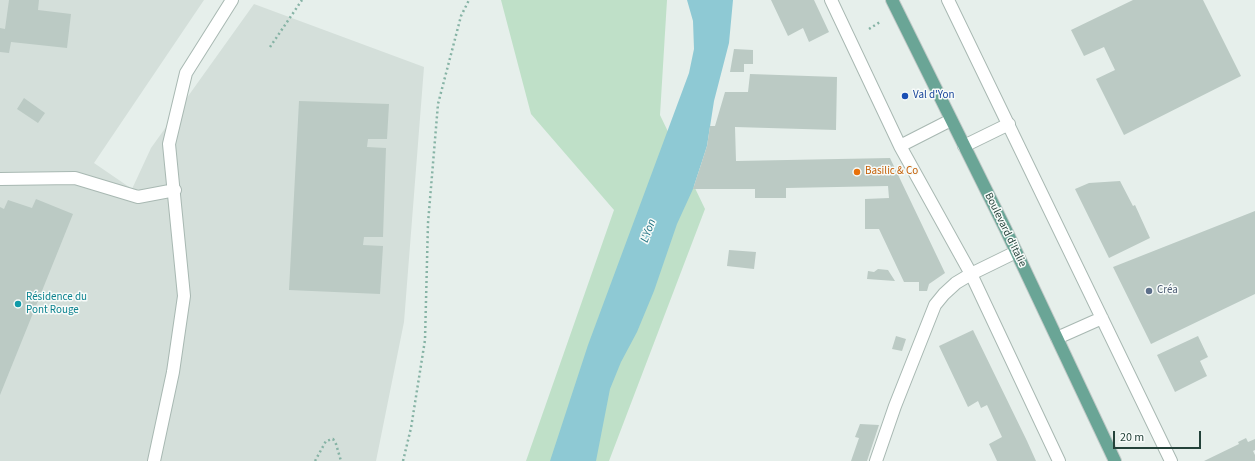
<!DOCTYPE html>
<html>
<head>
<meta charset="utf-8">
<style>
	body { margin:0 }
	#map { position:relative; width:1255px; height:461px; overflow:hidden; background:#e6efeb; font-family:"Source Sans 3",sans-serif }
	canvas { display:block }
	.scale { position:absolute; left:1113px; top:431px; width:88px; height:18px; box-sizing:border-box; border:2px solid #24423a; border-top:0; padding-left:5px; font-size:12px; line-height:14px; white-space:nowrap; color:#24423a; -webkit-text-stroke:3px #f7fbf9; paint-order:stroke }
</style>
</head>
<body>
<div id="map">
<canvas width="1255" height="461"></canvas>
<div class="scale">20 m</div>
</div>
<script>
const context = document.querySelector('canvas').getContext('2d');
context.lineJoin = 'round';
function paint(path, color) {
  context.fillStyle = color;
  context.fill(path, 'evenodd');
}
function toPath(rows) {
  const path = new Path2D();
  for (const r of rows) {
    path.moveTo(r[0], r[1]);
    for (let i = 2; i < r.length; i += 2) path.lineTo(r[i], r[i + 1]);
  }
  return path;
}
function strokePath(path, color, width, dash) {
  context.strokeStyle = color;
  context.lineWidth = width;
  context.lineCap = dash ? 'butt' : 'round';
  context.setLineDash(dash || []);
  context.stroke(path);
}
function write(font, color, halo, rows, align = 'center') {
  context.font = font + ' "Source Sans 3",sans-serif';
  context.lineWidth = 3;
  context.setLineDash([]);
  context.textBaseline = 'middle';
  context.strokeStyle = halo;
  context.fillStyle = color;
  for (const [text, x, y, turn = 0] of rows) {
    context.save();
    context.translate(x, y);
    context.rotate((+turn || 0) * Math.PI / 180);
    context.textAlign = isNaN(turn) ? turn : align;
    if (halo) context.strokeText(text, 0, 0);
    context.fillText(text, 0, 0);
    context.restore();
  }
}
const built = toPath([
	[0,0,204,0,94,163,132,189,151,148,254,4,424,67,404,322,376,461,0,461]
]);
const green = toPath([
	[501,0,667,0,660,115,705,209,609,461,526,461,614,210,531,114]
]);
const water = toPath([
	[687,0,733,0,729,43,714,101,707,146,693,189,677,224,654,291,637,332,621,362,610,389,596,461,550,461,588,345,689,73,694,49,693,21]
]);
const building = toPath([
	[9,0,39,0,38,10,71,14,67,48,11,42,9,53,0,52,0,28,5,29],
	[771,0,814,0,829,32,809,42,803,28,788,36],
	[1133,0,1203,0,1241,76,1124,135,1096,79,1115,70,1104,47,1084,56,1071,30],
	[734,49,753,50,753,64,744,64,744,72,730,72],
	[750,74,837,77,836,130,735,127,736,161,890,158,945,273,929,284,927,291,919,291,919,282,904,282,879,229,865,229,865,199,889,198,888,186,786,188,786,198,755,198,755,189,693,189,707,146,710,126,715,126,725,92,748,92],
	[24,98,45,113,38,123,17,109],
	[299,101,389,104,387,139,368,139,367,147,386,148,383,237,364,237,363,245,383,246,380,294,289,290],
	[1120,181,1133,206,1135,205,1150,238,1109,258,1075,189,1089,183],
	[36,199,73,214,0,395,0,207,4,209,8,200,32,208],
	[1255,211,1255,294,1151,344,1113,267],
	[729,250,756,252,754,269,727,266],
	[878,269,888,270,895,281,867,279,868,271,874,272],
	[973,330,1027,441,1036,461,997,461,989,444,1002,437,987,405,981,408,978,401,968,407,939,346],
	[896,336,906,339,902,351,892,349],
	[1198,336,1208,357,1200,361,1207,376,1175,392,1157,355],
	[860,424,879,425,867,461,851,461,859,438,855,437],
	[1246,438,1248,442,1255,439,1255,450,1253,451,1255,455,1255,461,1204,461,1239,444,1238,442]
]);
const path = toPath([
	[869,29,880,22],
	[270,47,302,0],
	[315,461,326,441,333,439,336,444,341,461],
	[403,461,411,428,425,340,428,223,438,104,461,16,469,0]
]);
const minor = toPath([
	[831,0,900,146,971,274,1059,461],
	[948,0,1171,461],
	[900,146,951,120],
	[964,146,1009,124],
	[0,179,75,178,138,197,175,190],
	[1057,338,1102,318],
	[154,461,173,372,184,296,169,144,186,73,232,0],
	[876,461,895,406,935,305,944,294,956,283,971,274,1016,252]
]);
const major = toPath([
	[892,0,1005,228,1115,461]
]);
const markers = [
	[905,96,4,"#1a4fb4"],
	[857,172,4,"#e8710a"],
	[1149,291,4,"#5c6f8a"],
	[18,304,4,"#0f9aa8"]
];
const transitNames = [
	["Val d'Yon",913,96]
];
const foodNames = [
	["Basilic & Co",865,172]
];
const streetNames = [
	["Boulevard d'Italie",1005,230,64]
];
const serviceNames = [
	["Créa",1157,291]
];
const cultureNames = [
	["Résidence du",26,298],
	["Pont Rouge",26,311]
];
const waterNames = [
	["L'Yon",649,231,-70]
];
paint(built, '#d4dfda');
paint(green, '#bfe0c8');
paint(water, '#8ec9d4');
paint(building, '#bbcac4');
strokePath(minor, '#a8b8b2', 14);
strokePath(major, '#c2cac8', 14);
strokePath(path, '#86b3a5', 2.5, [2, 3]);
strokePath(minor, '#fff', 12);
strokePath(major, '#6aa596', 12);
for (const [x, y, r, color] of markers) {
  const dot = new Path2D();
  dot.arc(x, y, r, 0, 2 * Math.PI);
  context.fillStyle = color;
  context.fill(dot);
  strokePath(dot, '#f7fbf9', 1.5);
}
write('11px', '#164399', '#f7fbf9', transitNames, 'left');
write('11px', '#c56008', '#f7fbf9', foodNames, 'left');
write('11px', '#24423a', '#f7fbf9', streetNames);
write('11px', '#4e5e75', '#f7fbf9', serviceNames, 'left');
write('11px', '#0d838f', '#f7fbf9', cultureNames, 'left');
write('italic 12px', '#1c6f80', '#f7fbf9', waterNames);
</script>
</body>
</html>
